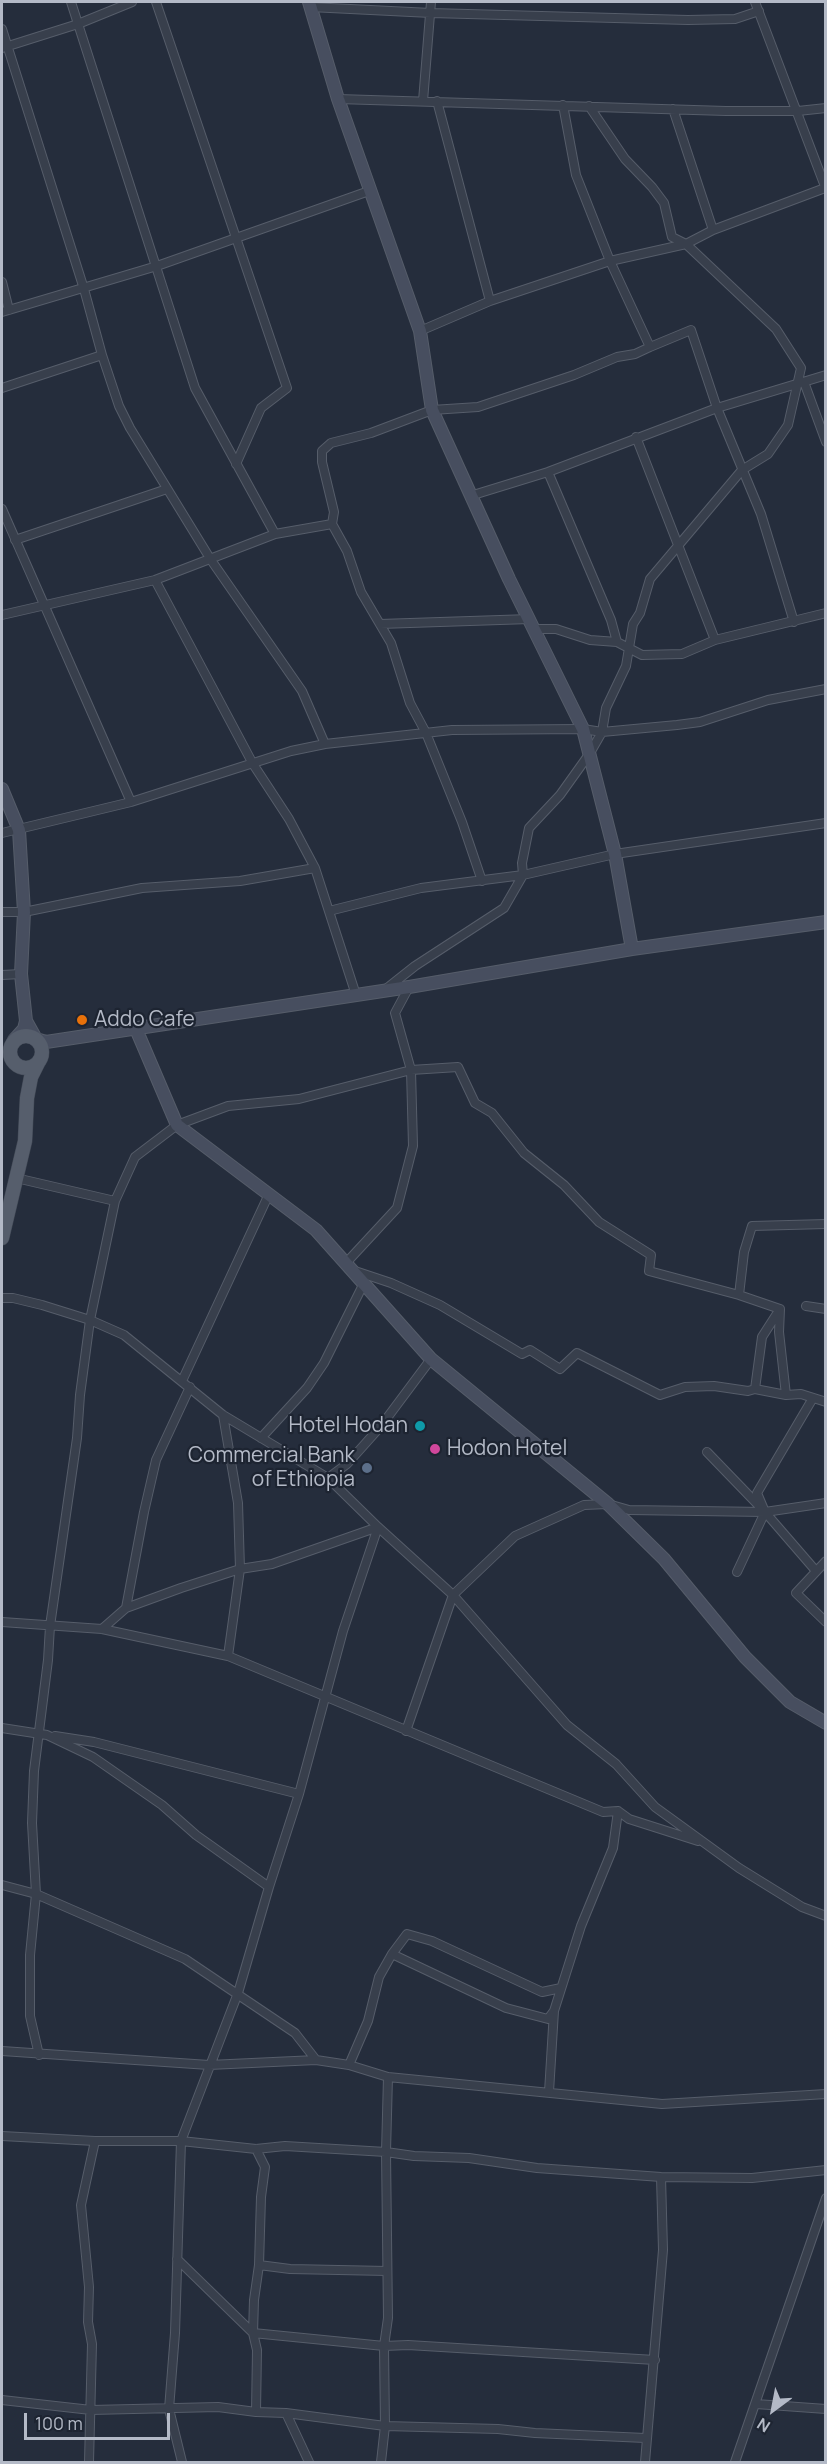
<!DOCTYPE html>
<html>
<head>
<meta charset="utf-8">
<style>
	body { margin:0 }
	#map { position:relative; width:827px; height:2464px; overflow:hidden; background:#252d3c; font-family:Manrope,sans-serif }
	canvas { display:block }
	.frame { position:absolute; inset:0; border:3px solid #b4bac7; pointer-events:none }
	.north { position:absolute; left:743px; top:2380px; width:60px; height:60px; -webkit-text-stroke:4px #1d2431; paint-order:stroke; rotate:212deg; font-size:16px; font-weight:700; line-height:24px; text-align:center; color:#b4bac7 }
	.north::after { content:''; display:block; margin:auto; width:21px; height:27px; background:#b4bac7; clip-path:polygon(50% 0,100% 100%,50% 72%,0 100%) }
	.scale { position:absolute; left:24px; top:2413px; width:146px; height:27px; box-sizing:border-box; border:3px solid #b4bac7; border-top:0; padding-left:8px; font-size:18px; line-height:21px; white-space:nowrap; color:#b4bac7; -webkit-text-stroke:4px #1d2431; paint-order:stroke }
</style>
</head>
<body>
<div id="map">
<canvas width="827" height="2464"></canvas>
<div class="frame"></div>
<div class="north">N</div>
<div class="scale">100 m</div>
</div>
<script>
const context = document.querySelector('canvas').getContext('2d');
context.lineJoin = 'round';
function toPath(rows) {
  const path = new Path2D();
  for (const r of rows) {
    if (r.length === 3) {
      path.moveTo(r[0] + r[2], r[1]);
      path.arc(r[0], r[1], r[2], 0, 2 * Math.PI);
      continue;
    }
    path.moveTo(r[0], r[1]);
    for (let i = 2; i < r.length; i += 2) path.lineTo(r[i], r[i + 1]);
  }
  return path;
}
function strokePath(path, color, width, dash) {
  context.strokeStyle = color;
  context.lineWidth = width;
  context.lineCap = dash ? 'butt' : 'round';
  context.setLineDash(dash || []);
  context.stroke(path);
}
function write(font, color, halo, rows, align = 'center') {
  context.font = font + ' Manrope,sans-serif';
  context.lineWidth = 4.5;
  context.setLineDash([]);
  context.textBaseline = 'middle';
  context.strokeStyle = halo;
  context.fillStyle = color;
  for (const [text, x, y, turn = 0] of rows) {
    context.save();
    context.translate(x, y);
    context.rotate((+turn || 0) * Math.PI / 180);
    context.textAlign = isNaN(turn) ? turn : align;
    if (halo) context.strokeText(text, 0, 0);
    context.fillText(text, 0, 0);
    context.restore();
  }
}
const street = toPath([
	[71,2,195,388,275,534],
	[156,2,287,388,261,408,236,464],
	[755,2,826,189],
	[310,7,431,13,688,20,735,19,759,11],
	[2,29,84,289,102,355,119,406,130,428,211,560,302,691,325,744],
	[2,48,78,24,132,2],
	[338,99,726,111,798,111,826,108],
	[423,101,431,2],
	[437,101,490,301],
	[563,105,576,175,610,261,650,347,691,330,717,408,761,514,794,622],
	[673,109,713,230],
	[2,282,9,310],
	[2,312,157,266,369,191],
	[420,331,490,301,610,261,686,244,713,230,825,188],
	[804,382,826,442],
	[2,388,102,355],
	[636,437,715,640],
	[548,472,611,620,617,642],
	[470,496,548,472,717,408,826,375],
	[2,509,131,802],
	[332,524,347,551,361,592,391,643,410,703,426,733,462,822,482,881],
	[15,540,167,489],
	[155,580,253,764,289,819,315,868,356,995],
	[2,615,155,580,275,534,332,524,334,512,322,462,322,451,331,443,371,433,432,410,478,407,574,375,617,357,635,354,650,347],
	[380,624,530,619],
	[534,629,556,629,590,640,617,642,642,655,682,654,715,640,826,613],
	[2,833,131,802,291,751,325,744,452,730,583,729,602,732,677,725,700,722,768,700,826,689],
	[329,911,421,888,523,875,522,863,529,828,560,795,590,753,602,732,606,708,626,666,633,624,640,613,650,579,742,470,768,454,788,425,801,368,776,329,686,244,672,237,664,203,652,187,625,159,589,106],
	[2,912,24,912,142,888,240,881,315,868],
	[2,975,21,974],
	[409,987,395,1013,411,1070,458,1067,475,1103,492,1113,524,1153,564,1185,599,1222,651,1255,649,1271,739,1295,744,1252,752,1226,826,1224],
	[386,989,415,966,504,908,523,875,615,854,826,823],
	[16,1178,115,1201],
	[355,1271,391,1283,440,1305,522,1354,530,1350,560,1369,577,1353,660,1395,685,1387,714,1386,748,1391,755,1389,762,1337,780,1309,739,1295],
	[2,1298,13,1298,42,1305,90,1320,124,1335,223,1415,328,1478,378,1527,453,1595,567,1725,616,1764,655,1807,739,1868,802,1907,826,1916],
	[806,1306,826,1309],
	[780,1309,779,1332,786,1395,801,1394,826,1402],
	[182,1381,269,1194],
	[755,1389,786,1395],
	[223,1415,238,1503,240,1569,228,1656],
	[261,1438,307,1388,324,1363,364,1283],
	[707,1452,765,1512,816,1571],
	[328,1478,347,1464,381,1426,431,1359],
	[826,1561,796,1593,826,1622],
	[737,1572,765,1512,757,1493,813,1398],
	[126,1608,144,1512,156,1460,190,1387],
	[2,1622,102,1629,228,1656,603,1812,618,1811,629,1819,698,1841],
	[102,1629,126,1608,181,1588,240,1569,272,1564,378,1527],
	[2,1728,47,1735,93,1757,162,1805,196,1835,269,1887],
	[406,1731,453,1595,515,1536,584,1505,608,1504,629,1510,765,1512,826,1503],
	[55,1736,94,1742,299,1794],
	[2,1885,36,1894,185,1959,295,2033,316,2060],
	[392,1954,407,1934,432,1941,542,1992,561,1988],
	[2,2051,209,2065,316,2060,349,2065,388,2077,662,2104,826,2094],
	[39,2055,30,2016,30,1955,36,1894,32,1823,34,1771,48,1660,50,1626,77,1438,80,1395,90,1320,115,1201,135,1157,177,1125,228,1106,299,1099,411,1070,413,1146,397,1208,346,1263],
	[349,2065,368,2021,379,1977,392,1954,506,2008,548,2019,554,2011],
	[549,2092,554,2011,581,1926,613,1848,618,1811],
	[2,2136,95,2141,181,2141,238,1993,269,1887,299,1794,343,1631,378,1527],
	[256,2149,265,2167,261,2197,259,2265,254,2300,253,2333,384,2346,408,2345,655,2360],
	[177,2259,253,2333,257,2350,256,2412,286,2413,309,2462],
	[259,2265,290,2269,387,2271],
	[2,2400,91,2410,218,2407,256,2412],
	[756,2404,826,2409],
	[286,2413,385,2426,498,2429,535,2433,645,2438],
	[89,2462,92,2344,88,2322,89,2287,81,2205,95,2141],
	[182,2462,169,2409,175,2333,181,2141,256,2149,285,2146,386,2152,414,2156,469,2158,537,2168,661,2177,752,2178,826,2170],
	[381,2462,385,2426,384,2346,388,2318,386,2152,388,2077],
	[645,2462,663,2250,661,2177],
	[735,2462,826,2198]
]);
const secondary = toPath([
	[309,2,338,99,420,331,432,410,509,579,583,729,615,854,632,949],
	[2,789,19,830,24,912,21,974,26,1021,36,1039,46,1042,409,987,632,949,826,922],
	[136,1029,177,1125,316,1230,431,1359,608,1504,664,1559,745,1657,790,1702,826,1723],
	[14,1040,24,1029,26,1021]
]);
const primary = toPath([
	[26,1052,16],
	[2,1238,25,1141,27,1098,31,1077,39,1061]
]);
const markers = [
	[82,1020,6,"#e8710a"],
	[420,1426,6,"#0f9aa8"],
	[435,1449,6,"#d1479c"],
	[367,1468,6,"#5c6f8a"]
];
const poiNames = [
	["Addo Cafe",94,1020],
	["Hotel Hodan",408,1426,"right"],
	["Hodon Hotel",447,1449],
	["Commercial Bank",355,1456,"right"],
	["of Ethiopia",355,1480,"right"]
];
strokePath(street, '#565d6a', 10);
strokePath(secondary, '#565d6a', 14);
strokePath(primary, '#414855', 15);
strokePath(street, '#383f4c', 8);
strokePath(secondary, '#474e5f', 12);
strokePath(primary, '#565e6c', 14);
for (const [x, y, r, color] of markers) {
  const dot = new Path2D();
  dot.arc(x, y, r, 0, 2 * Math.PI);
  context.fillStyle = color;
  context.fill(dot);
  strokePath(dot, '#1d2431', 2);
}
write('21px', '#b4bac7', '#1d2431', poiNames, 'left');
</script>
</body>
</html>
